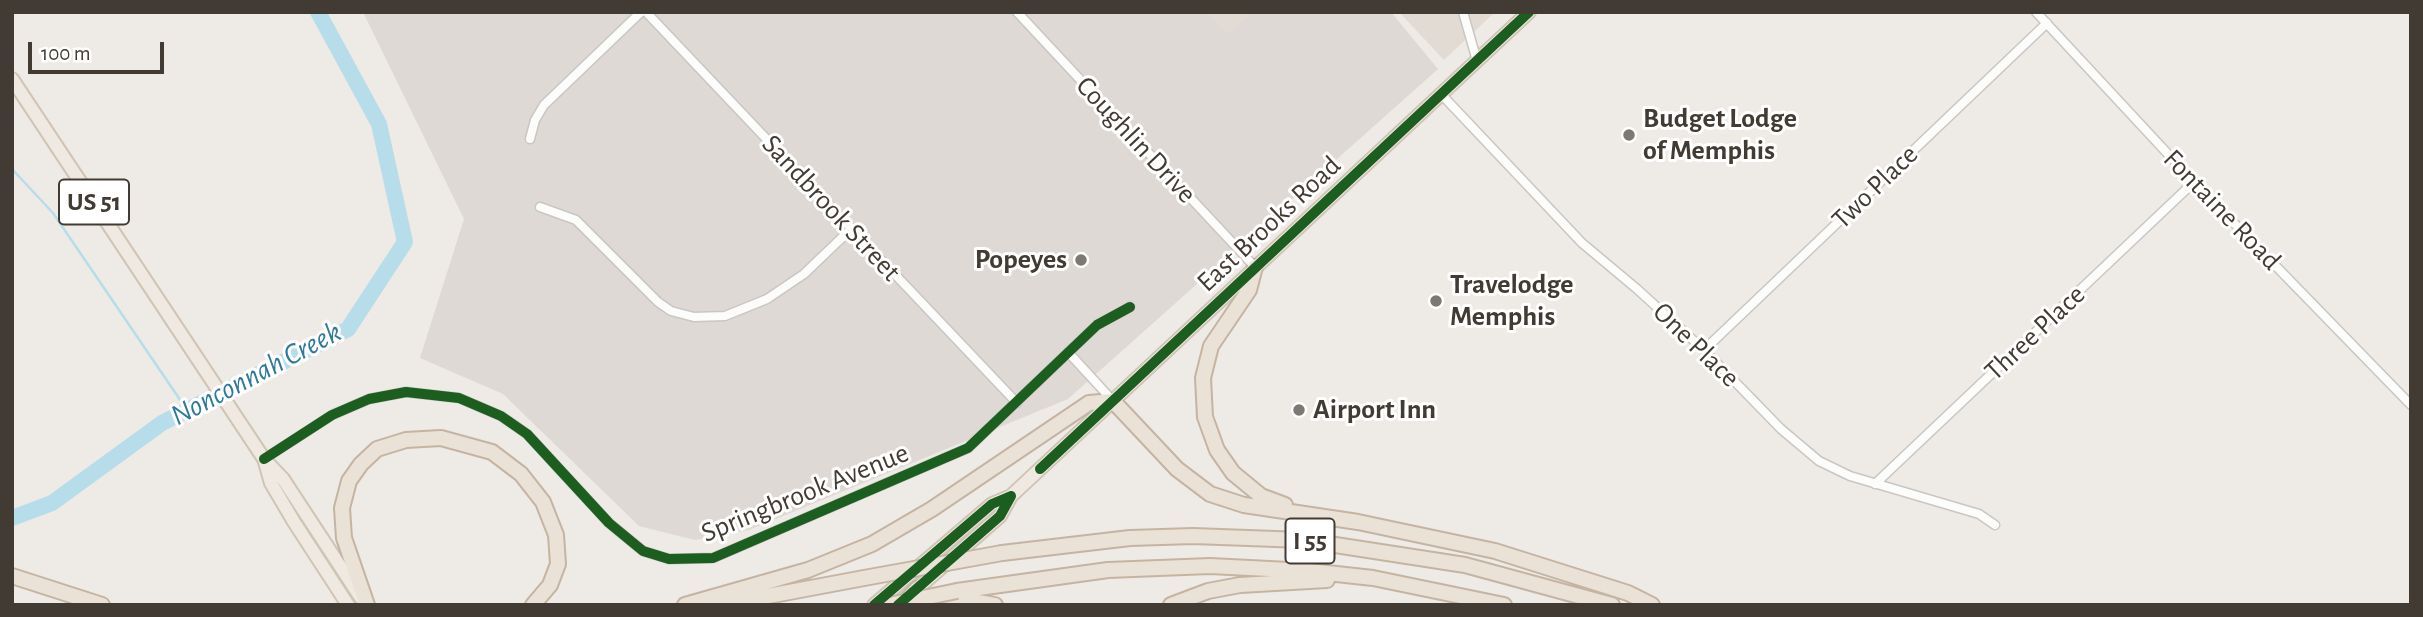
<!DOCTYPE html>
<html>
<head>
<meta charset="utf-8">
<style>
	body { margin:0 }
	#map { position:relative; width:2423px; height:617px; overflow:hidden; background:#eeeae6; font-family:"Alegreya Sans",sans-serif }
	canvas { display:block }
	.frame { position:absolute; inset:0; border:14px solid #423b33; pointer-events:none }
	.scale { position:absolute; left:28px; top:42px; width:136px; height:32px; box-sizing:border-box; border:4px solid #423b33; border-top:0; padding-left:9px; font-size:21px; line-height:24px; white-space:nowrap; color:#423b33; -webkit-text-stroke:5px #fff; paint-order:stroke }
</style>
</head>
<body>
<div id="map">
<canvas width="2423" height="617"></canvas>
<div class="frame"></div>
<div class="scale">100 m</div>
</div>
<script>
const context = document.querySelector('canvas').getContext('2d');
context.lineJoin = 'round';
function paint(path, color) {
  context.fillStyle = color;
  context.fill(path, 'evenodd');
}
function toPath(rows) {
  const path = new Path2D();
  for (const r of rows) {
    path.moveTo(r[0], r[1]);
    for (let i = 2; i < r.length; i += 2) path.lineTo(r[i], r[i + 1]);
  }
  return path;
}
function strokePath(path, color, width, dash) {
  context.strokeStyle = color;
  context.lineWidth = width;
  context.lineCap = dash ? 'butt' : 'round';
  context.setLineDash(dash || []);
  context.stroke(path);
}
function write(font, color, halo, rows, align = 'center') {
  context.font = font + ' "Alegreya Sans",sans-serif';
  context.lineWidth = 6;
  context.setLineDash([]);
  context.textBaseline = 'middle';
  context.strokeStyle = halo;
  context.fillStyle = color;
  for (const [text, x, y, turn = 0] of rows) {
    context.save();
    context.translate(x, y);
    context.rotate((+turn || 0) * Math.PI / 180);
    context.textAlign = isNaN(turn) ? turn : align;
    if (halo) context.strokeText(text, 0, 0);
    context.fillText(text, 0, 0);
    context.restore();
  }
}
const residential = toPath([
	[1207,12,1252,12,1228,35],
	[1399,12,1495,12,1444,60]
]);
const industrial = toPath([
	[363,12,1207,12,1228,34,1252,12,1391,12,1438,69,1068,399,749,530,695,540,639,526,503,394,420,358,464,219]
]);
const stream = toPath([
	[12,169,53,213,187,410]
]);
const river = toPath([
	[12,518,52,503,162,423,348,329,405,242,379,124,318,12]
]);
const minor = toPath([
	[646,12,1017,403],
	[1017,12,1255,267],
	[1463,12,1477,61],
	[2036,12,2194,182,2411,405],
	[1441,94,1582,243,1637,289,1704,350,1781,429,1819,461,1850,476,1979,514,1995,525],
	[530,139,535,120,544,105,641,12],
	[540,207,576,220,658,302,671,311,694,317,725,316,767,299,804,274,851,229],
	[1704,350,2047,23],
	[1068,352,1113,401],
	[264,459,332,415,369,399,406,392,459,398,501,416,527,434,609,523,643,551,669,559,713,558,968,448,1097,325,1130,307],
	[1875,484,2194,182]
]);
const primary = toPath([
	[12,79,264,459,283,479,361,598],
	[265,462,271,483,294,522,348,605],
	[911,594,1000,516,1011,496,1529,12],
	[874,605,992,504,1011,496]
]);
const motorway = toPath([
	[1255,267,1249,290,1211,346,1203,378,1205,417,1217,450,1233,473,1261,496,1285,505],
	[1002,553,1130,538,1193,536,1303,540,1465,565,1612,605],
	[12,576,102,605],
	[957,591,1108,570,1210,566,1309,571,1373,578,1504,605],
	[367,605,344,538,342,508,349,481,361,464,377,449,406,440,441,438,492,452,521,474,543,502,556,535,558,564,550,585,533,605],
	[685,605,808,570,872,544,932,509,1089,403,1113,401,1177,469,1210,494,1244,505,1358,522,1495,551,1628,593,1652,605],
	[720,605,864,578],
	[902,605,917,589],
	[946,605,978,602,995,605],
	[1171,605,1208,591,1240,585,1327,580]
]);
const motorwayBridge = toPath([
	[864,578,1002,553],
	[889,605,957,591]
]);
const cycleway = toPath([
	[264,459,332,415,369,399,406,392,459,398,501,416,527,434,609,523,643,551,669,559,713,558,968,448,1097,325,1130,307],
	[1040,469,1529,12],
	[874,605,992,504,1011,496],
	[898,605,1000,516,1011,496]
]);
const markers = [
	[1629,135,7,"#7e7872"],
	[1081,260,7,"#7e7872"],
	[1436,301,7,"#7e7872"],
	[1299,410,7,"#7e7872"]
];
const shields = [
	[94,202,70],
	[1310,541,49]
];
const shieldNames = [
	["US 51",94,202],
	["I 55",1310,541]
];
const poiNames = [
	["Budget Lodge",1643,119],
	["of Memphis",1643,151],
	["Popeyes",1067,260,"right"],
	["Travelodge",1450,285],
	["Memphis",1450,317],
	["Airport Inn",1313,410]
];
const streetNames = [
	["Coughlin Drive",1136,140,47],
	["Two Place",1875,187,-44],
	["Sandbrook Street",831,208,47],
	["Fontaine Road",2222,210,46],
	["East Brooks Road",1269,224,-43],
	["Three Place",2035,333,-43],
	["One Place",1696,345,44],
	["Springbrook Avenue",805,493,-22]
];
const waterNames = [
	["Nonconnah Creek",256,374,-28]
];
paint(residential, '#e2dbd3');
paint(industrial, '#ded9d4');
strokePath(stream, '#b7ddeb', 2.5);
strokePath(river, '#b7ddeb', 16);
strokePath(minor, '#cac6c2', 11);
strokePath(primary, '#d0c4b4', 16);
strokePath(motorway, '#c5b4a2', 18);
strokePath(minor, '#fcfcfb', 8);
strokePath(primary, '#efe9e2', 12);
strokePath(motorway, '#ebe2d7', 14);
strokePath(motorwayBridge, '#c5b4a2', 18, []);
strokePath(motorwayBridge, '#ebe2d7', 14);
strokePath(cycleway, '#1b5e20', 10);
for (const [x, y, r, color] of markers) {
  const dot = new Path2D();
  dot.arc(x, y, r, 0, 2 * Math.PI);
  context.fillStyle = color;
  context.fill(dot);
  strokePath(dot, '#fff', 2.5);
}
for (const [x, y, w] of shields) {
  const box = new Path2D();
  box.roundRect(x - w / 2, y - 22.5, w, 45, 5);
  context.fillStyle = '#fff';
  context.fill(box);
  strokePath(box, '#423b33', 2);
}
write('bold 26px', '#423b33', null, shieldNames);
write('bold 28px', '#423b33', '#fff', poiNames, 'left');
write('28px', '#423b33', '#fff', streetNames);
write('italic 30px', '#2e7a9b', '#fff', waterNames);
</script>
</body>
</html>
